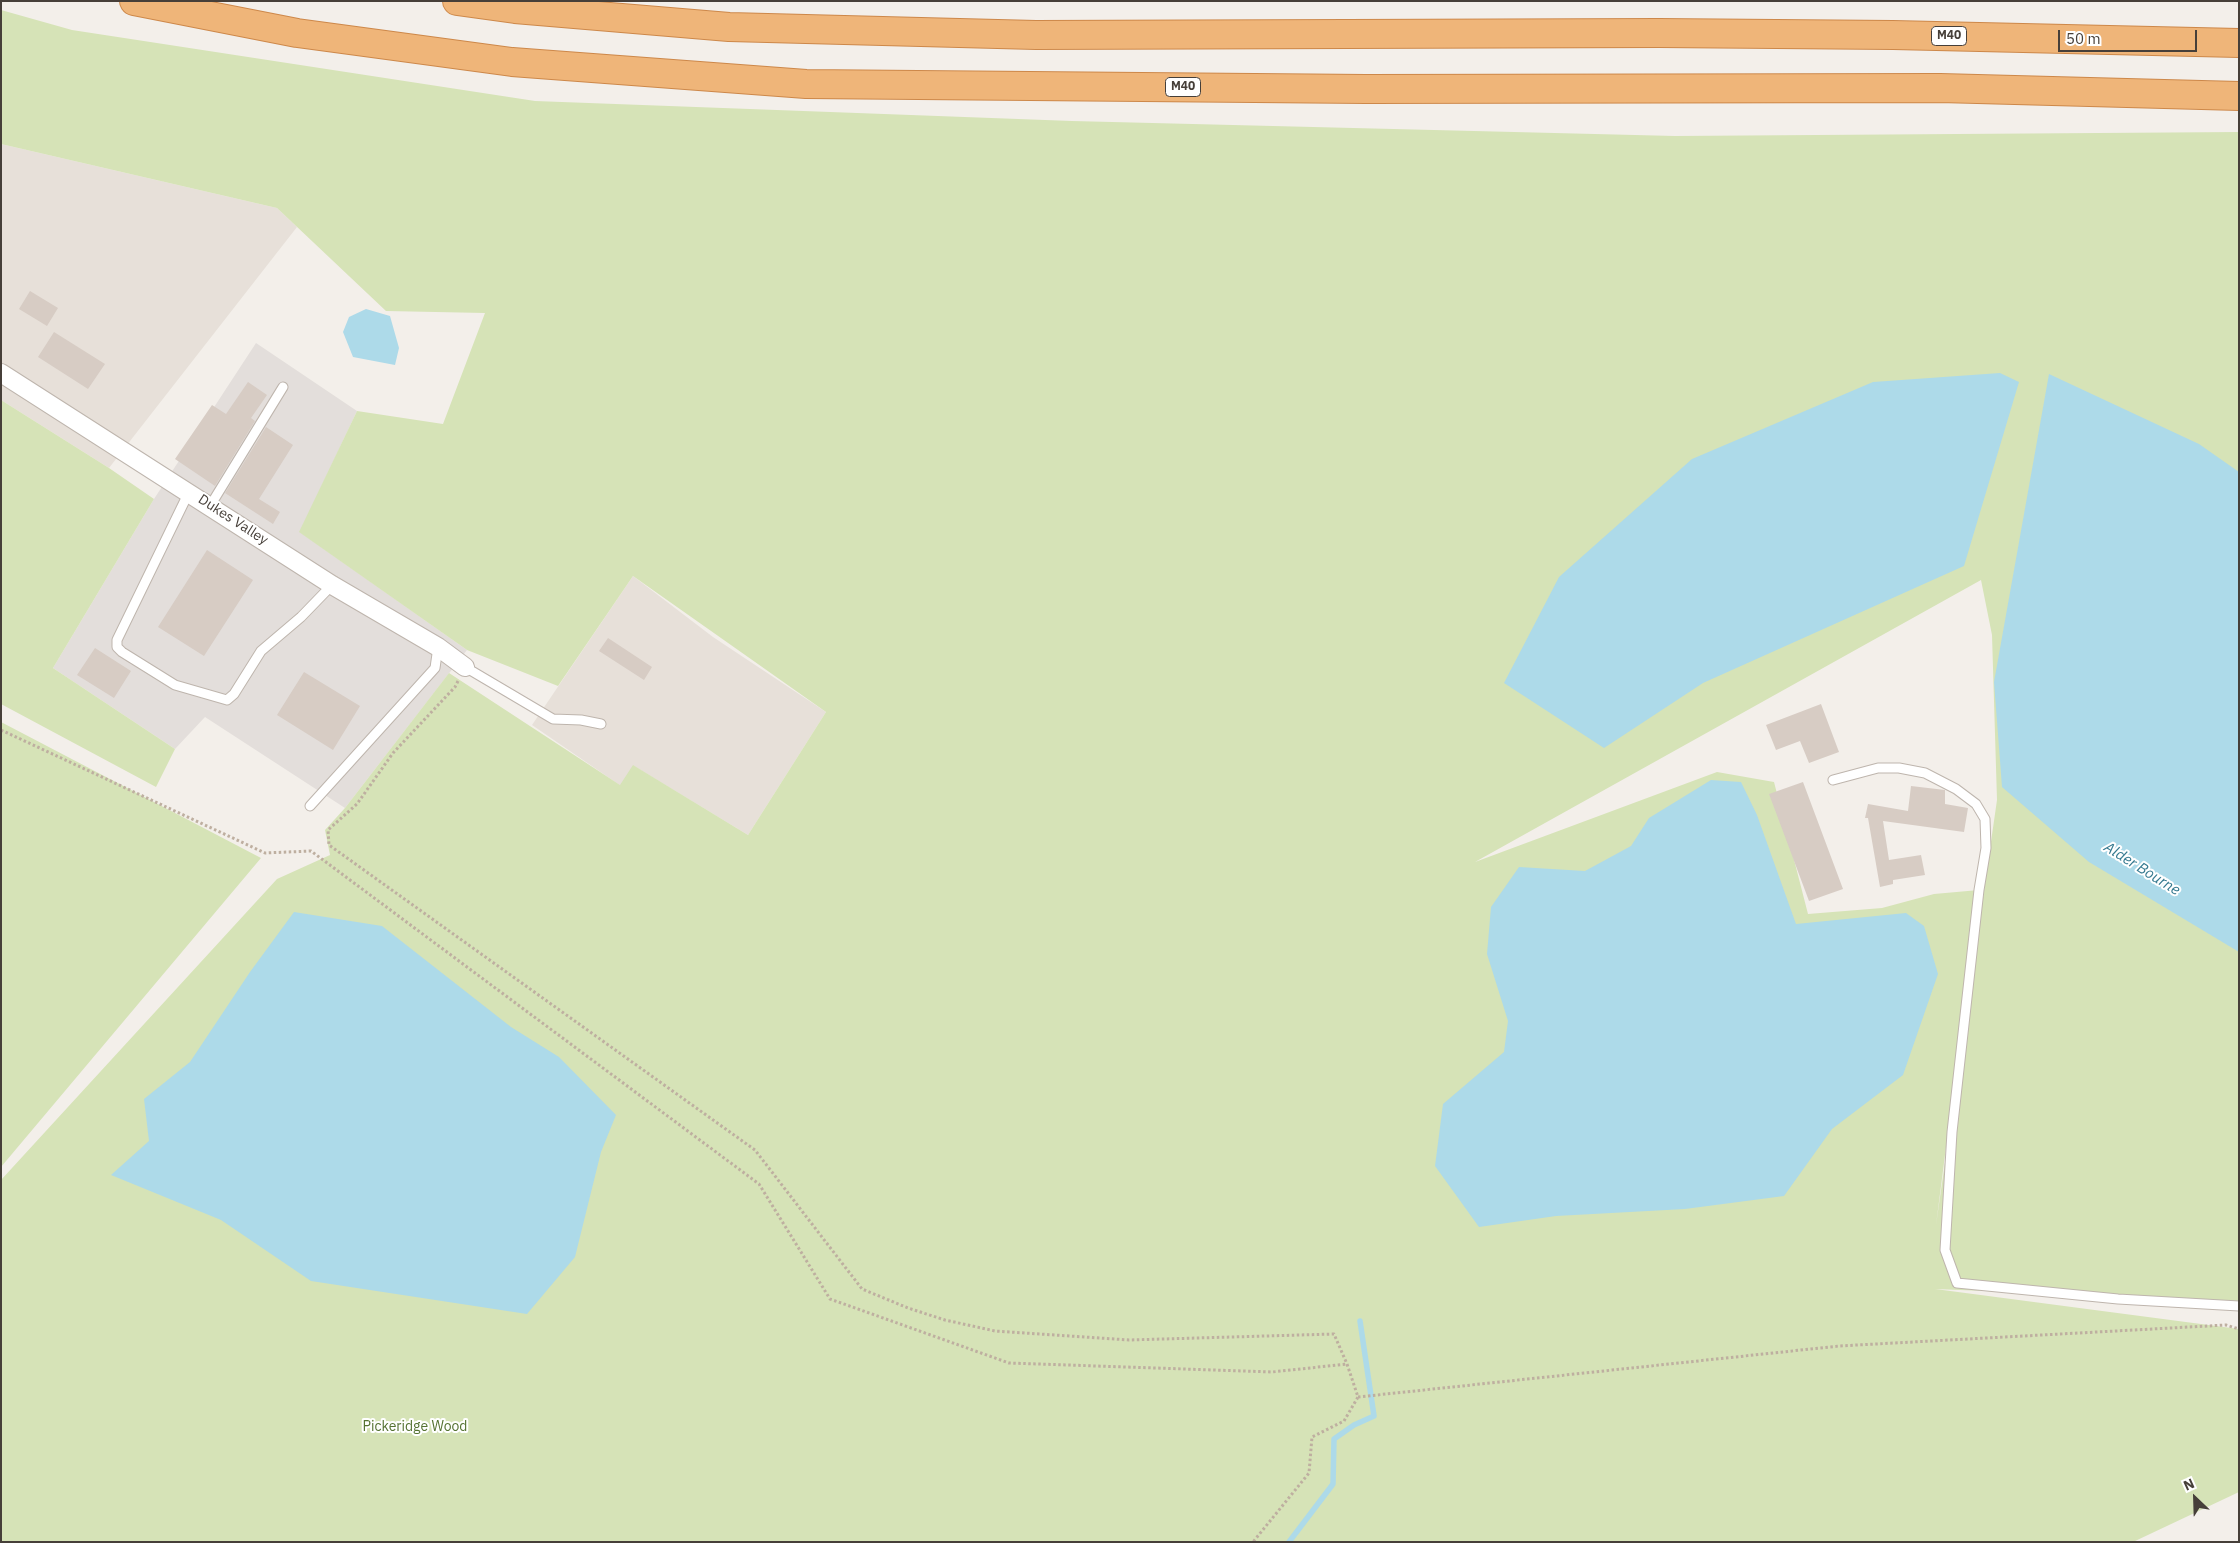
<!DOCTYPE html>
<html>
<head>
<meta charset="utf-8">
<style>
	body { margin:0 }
	#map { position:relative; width:2240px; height:1543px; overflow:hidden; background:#f3efea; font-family:"IBM Plex Sans",sans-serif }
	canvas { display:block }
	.frame { position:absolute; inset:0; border:2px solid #463f39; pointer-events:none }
	.north { position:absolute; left:2170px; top:1473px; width:50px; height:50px; -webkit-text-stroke:4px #fff; paint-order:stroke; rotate:336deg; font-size:14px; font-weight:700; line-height:20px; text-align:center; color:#463f39 }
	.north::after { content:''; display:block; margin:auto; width:18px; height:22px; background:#463f39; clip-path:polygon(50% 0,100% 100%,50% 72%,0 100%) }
	.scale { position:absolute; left:2058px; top:30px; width:139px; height:22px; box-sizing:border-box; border:2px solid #463f39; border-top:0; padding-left:6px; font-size:15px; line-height:18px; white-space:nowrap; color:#463f39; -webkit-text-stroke:4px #fff; paint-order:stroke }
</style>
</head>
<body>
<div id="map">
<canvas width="2240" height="1543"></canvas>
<div class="frame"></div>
<div class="north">N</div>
<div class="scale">50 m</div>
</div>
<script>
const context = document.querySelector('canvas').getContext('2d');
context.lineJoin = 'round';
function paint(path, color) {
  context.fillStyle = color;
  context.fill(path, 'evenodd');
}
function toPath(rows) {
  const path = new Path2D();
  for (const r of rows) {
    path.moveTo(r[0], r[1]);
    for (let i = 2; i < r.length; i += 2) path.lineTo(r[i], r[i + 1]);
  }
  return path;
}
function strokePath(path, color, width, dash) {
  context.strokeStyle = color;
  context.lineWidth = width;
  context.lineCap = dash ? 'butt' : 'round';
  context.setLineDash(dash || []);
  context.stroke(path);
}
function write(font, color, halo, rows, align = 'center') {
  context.font = font + ' "IBM Plex Sans",sans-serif';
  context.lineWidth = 4;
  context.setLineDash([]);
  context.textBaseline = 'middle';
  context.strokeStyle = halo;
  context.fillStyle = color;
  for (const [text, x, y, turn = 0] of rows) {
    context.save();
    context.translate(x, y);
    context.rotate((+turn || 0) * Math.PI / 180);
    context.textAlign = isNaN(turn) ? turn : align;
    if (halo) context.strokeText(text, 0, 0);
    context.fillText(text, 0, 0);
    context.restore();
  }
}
const residential = toPath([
	[1,144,277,208,297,227,109,468,1,400],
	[633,576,713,637,826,712,748,835,634,766,621,786,532,725]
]);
const industrial = toPath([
	[256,343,357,411,300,532,467,650,345,808,205,717,175,749,53,668,154,499]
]);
const green = toPath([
	[1,10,72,30,535,101,1072,121,1675,136,2239,132,2239,1301,1935,1289,2239,1329,2239,1492,2133,1542,1,1542,1,1180,277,879,330,855,325,830,345,808,449,673,620,785,633,765,748,835,826,712,633,576,558,686,467,650,299,532,357,411,443,424,485,313,386,311,277,208,1,144],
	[1981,580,1992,635,1997,800,1936,1225,1979,890,1934,894,1882,908,1808,914,1774,782,1717,772,1475,862],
	[1,400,109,468,154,499,53,668,175,749,156,787,1,704],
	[1,722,261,858,1,1167]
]);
const water = toPath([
	[366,309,390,316,399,348,395,365,353,357,343,332,349,317],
	[2000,373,2019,382,1964,566,1703,683,1604,748,1504,683,1559,577,1692,459,1873,382],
	[2049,374,2199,444,2239,472,2239,952,2089,862,2002,787,1994,682],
	[1711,780,1741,782,1757,815,1796,924,1906,913,1924,926,1938,974,1903,1075,1832,1129,1784,1196,1685,1209,1556,1216,1479,1227,1435,1166,1443,1104,1504,1052,1508,1021,1487,954,1491,907,1519,867,1585,871,1631,846,1649,818],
	[294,912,382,926,511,1027,559,1057,616,1115,601,1152,575,1257,527,1314,311,1281,221,1220,111,1175,149,1141,144,1099,190,1062,250,972]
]);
const stream = toPath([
	[1289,1542,1333,1484,1334,1439,1354,1425,1374,1416,1360,1321]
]);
const building = toPath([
	[30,291,58,308,47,326,19,309],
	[54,332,105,364,88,389,38,357],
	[248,382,267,395,251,418,255,421,215,486,175,459,212,405,226,414],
	[266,427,293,445,259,499,280,512,273,524,225,493],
	[207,550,253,580,204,656,158,627],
	[608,638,652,667,644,680,599,651],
	[95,648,131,671,114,698,77,675],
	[304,672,360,706,333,750,277,715],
	[1821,704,1839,752,1809,763,1800,741,1776,750,1766,725],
	[1803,782,1843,889,1809,901,1769,794],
	[1911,786,1945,790,1945,804,1968,808,1964,832,1883,821,1889,860,1921,855,1925,875,1893,880,1893,884,1880,887,1868,818,1865,818,1868,804,1908,811]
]);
const path = toPath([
	[458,681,455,687,393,753,357,804,328,830,329,845,755,1150,862,1289,908,1308,945,1320,995,1331,1129,1340,1334,1334,1347,1364,1358,1397,1344,1421,1312,1437,1309,1473,1253,1542],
	[1,730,265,853,311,851,759,1184,830,1299,1009,1363,1272,1372,1347,1364],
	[1358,1397,1839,1346,2226,1325,2239,1329]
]);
const lane = toPath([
	[189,492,117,640,117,647,122,652,175,685,227,700,234,694,261,651,301,617,332,585],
	[210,506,283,387],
	[465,667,553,719,581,720,601,724],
	[1833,780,1878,768,1899,768,1925,773,1956,789,1976,804,1985,819,1986,848,1979,890,1952,1132,1945,1250,1957,1283,2118,1299,2239,1306],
	[310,806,435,668,438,647]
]);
const street = toPath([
	[1,373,332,585,438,647,465,667]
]);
const highway = toPath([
	[134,1,297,33,512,62,806,84,1366,89,1940,88,2239,96],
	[457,1,515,9,729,27,1036,35,1659,33,1893,35,2239,43]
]);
const shields = [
	[1949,36,35],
	[1183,87,35]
];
const shieldNames = [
	["M40",1949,36],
	["M40",1183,87]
];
const streetNames = [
	["Dukes Valley",233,520,33]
];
const parkNames = [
	["Pickeridge Wood",415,1427]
];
const waterNames = [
	["Alder Bourne",2142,869,32]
];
paint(residential, '#e7e0d9');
paint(industrial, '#e3dedb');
paint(green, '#d6e3b7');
paint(water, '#addae9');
strokePath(stream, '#addae9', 5.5);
paint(building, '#d7ccc4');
strokePath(lane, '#beb5ad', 11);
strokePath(street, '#beb5ad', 20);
strokePath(highway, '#cd884a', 30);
strokePath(path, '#beafa0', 3, [2.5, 2.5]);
strokePath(lane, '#fff', 9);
strokePath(street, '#fff', 18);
strokePath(highway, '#efb579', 28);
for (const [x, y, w] of shields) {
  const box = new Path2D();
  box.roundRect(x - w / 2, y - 9.5, w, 19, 4);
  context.fillStyle = '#fff';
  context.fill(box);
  strokePath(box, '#463f39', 1);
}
write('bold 12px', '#463f39', null, shieldNames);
write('14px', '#463f39', '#fff', streetNames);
write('14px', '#557232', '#fff', parkNames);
write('italic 15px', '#367a90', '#fff', waterNames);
</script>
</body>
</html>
